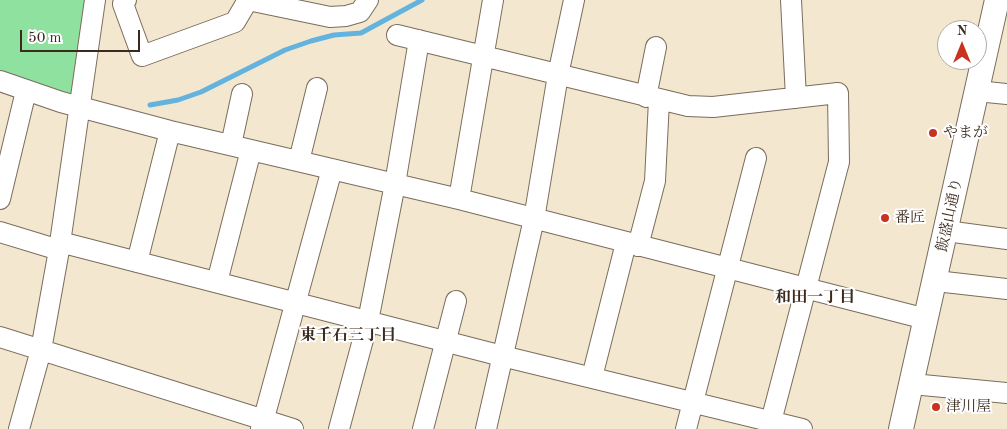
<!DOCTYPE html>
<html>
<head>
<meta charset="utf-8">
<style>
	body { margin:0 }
	#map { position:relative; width:1007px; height:429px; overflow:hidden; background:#f3e7cf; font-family:"Old Standard TT",serif }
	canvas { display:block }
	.north { position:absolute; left:937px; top:20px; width:50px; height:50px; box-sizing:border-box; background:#fff; border:1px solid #b1aaa5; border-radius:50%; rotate:0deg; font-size:14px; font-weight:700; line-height:20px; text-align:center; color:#3b2a1e }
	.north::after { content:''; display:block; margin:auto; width:18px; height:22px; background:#c8321e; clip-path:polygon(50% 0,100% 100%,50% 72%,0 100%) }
	.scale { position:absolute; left:20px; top:30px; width:120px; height:22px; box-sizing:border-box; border:2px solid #3b2a1e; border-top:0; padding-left:6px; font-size:15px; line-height:18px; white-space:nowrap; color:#3b2a1e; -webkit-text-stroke:4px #fff; paint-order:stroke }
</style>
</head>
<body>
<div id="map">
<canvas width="1007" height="429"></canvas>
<div class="north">N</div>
<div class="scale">50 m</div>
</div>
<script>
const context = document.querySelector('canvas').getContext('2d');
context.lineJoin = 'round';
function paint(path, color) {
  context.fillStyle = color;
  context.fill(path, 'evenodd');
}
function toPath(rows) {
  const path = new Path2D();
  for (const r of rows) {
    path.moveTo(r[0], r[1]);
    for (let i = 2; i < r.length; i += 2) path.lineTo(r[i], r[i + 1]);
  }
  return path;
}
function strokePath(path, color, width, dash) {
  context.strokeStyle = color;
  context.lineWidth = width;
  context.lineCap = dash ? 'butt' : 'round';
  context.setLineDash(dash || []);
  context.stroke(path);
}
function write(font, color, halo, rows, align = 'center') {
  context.font = font + ' "Old Standard TT","Noto Serif JP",serif';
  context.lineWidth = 4;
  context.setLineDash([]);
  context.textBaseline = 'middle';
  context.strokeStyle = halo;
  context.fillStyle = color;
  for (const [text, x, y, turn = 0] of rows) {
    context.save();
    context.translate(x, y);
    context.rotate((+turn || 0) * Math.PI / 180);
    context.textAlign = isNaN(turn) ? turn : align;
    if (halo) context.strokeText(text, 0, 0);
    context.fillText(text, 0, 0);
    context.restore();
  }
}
const green = toPath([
	[0,0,93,0,78,103,0,79]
]);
const stream = toPath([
	[150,105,178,100,201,92,285,50,311,41,334,35,361,33,422,0]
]);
const minor = toPath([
	[126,0,123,4,142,56,235,22,248,0],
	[248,0,330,17,346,16,360,12,368,0],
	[791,0,796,98],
	[397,35,688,106,713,107,838,93,839,162,769,429],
	[0,81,61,102,170,131,459,199,926,319],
	[977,91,1007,94],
	[646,97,656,47],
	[231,145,242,94],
	[299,161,317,88],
	[0,199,26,91],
	[459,199,493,0],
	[946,231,1007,239],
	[0,232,59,250],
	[60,242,502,356,802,429],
	[638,246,655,181,659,100],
	[137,262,170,131],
	[936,281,1007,289],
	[217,282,251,150],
	[0,337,293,429],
	[592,377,626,243],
	[912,384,1007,393],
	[19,429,41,350,59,250,95,0],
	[261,429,332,169],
	[339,429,368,321,395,184,419,40],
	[423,429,456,301],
	[486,429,534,219,558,75,574,0],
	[686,429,756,158]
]);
const tertiary = toPath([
	[901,429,997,0]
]);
const markers = [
	[933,133,5,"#c8321e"],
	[885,218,5,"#c8321e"],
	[936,407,5,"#c8321e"]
];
const poiNames = [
	["やまが",943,133],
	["番匠",895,218],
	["津川屋",946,407]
];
const streetNames = [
	["飯盛山通り",950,215,-78]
];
const neighbourhoodNames = [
	["和田一丁目",815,298],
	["東千石三丁目",348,336]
];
paint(green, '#8fe1a0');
strokePath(stream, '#64b3de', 5);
strokePath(minor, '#7b6c5c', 22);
strokePath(tertiary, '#7b6c5c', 26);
strokePath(minor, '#fff', 20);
strokePath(tertiary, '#fff', 24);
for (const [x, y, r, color] of markers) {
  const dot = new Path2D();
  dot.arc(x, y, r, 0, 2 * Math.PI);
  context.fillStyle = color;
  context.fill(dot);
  strokePath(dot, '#fff', 2);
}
write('15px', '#3b2a1e', '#fff', poiNames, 'left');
write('15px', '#3b2a1e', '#fff', streetNames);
write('bold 16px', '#3b2a1e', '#fff', neighbourhoodNames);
</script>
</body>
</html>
